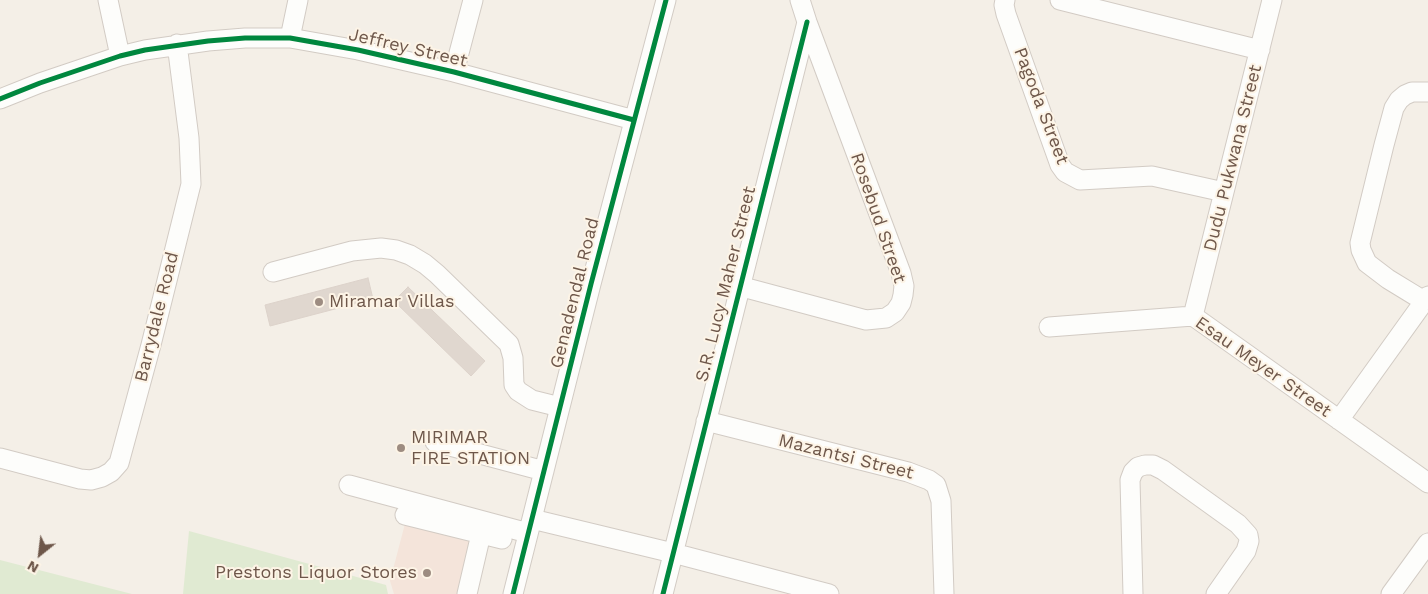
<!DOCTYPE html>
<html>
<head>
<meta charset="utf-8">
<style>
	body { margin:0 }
	#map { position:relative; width:1428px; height:594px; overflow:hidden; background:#f4efe7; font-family:"Work Sans",sans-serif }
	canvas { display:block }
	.north { position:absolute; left:15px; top:529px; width:50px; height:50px; -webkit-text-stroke:4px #fdf4e6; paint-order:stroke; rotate:209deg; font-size:14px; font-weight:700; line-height:20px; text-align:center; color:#6e574a }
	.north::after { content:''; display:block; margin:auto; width:18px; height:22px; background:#6e574a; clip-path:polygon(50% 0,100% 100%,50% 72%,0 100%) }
</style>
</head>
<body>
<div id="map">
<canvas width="1428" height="594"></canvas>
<div class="north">N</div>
</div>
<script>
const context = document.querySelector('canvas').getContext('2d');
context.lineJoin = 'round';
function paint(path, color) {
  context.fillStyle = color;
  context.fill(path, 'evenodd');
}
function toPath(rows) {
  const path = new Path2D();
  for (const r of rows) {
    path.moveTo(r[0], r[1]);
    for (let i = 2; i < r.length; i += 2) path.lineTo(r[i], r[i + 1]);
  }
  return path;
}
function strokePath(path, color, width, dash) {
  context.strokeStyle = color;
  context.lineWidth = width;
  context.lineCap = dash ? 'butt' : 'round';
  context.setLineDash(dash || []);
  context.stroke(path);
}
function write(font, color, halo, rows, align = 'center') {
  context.font = font + ' "Work Sans",sans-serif';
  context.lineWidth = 4;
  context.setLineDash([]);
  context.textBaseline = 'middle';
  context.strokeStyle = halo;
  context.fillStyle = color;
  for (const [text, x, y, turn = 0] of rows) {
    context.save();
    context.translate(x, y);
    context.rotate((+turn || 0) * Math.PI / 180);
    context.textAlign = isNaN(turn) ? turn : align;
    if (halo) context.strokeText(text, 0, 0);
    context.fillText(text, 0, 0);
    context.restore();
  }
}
const commercial = toPath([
	[407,516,486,538,472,594,394,594,390,581]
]);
const green = toPath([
	[189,531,386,585,388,594,183,594],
	[0,560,132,594,0,594]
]);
const building = toPath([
	[368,278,373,299,270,326,265,305,368,278],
	[408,287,485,361,471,376,394,301,408,287]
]);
const minor = toPath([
	[108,0,120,56],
	[1005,0,1004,5,1006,14,1060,165,1065,172,1080,180,1152,176,1224,192],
	[1060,0,1260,50],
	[290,38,298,0],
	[454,72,473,0],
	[0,99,40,83,120,56,145,50,208,41,245,38,290,38,358,50,454,72,634,120],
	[273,272,352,251,381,248,396,250,410,255,425,264,437,274,509,344,513,358,514,385,518,391,532,400,560,407],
	[739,286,866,320,886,318,895,312,901,303,903,295,904,286,901,273,807,22,800,0],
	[1424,301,1388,279,1367,263,1361,250,1360,243,1384,145,1394,108,1399,100,1405,95,1412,92,1428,92],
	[1193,316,1272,0],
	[1049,327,1193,316,1428,483],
	[1339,420,1428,296],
	[706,421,908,472,929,480,936,485,941,501,944,594],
	[435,442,544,471],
	[0,458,80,479,91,480,102,477,111,472,119,463,151,345,191,184,189,138,177,44],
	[349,485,528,533],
	[405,515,502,539],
	[532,519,673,553,829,594],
	[467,594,481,534],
	[513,594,591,284,666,0],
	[663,594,807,22],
	[1133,594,1130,480,1133,472,1138,467,1145,465,1153,465,1163,470,1238,524,1248,535,1249,541,1246,551,1216,594],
	[1391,594,1428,543]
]);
const cycleway = toPath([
	[0,99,40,83,120,56,145,50,208,41,245,38,290,38,358,50,454,72,634,120],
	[513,594,591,284,666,0],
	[663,594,807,22]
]);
const markers = [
	[319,302,5,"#9d8c81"],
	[401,448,5,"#9d8c81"],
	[427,573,5,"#9d8c81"]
];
const streetNames = [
	["Jeffrey Street",408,48,13],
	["Pagoda Street",1041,106,69],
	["Dudu Pukwana Street",1233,158,-76],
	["Rosebud Street",878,218,71],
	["S.R. Lucy Maher Street",726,284,-76],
	["Genadendal Road",575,293,-76],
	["Barrydale Road",157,317,-76],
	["Esau Meyer Street",1263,367,35],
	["Mazantsi Street",846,457,14]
];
const poiNames = [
	["Miramar Villas",329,302],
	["MIRIMAR",411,438],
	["FIRE STATION",411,459],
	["Prestons Liquor Stores",417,573,"right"]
];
paint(commercial, '#f4e4da');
paint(green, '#e0ead2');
paint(building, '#e0d7cf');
strokePath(building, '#dcd2ca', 1);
strokePath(minor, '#d2cbc4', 21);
strokePath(minor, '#fdfdfb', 19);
strokePath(cycleway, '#00873e', 5);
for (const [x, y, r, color] of markers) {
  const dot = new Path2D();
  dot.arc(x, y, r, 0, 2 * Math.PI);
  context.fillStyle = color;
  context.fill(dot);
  strokePath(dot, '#fdf4e6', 2);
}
write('18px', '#6e574a', '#fdf4e6', streetNames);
write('18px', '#6e574a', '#fdf4e6', poiNames, 'left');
</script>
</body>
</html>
